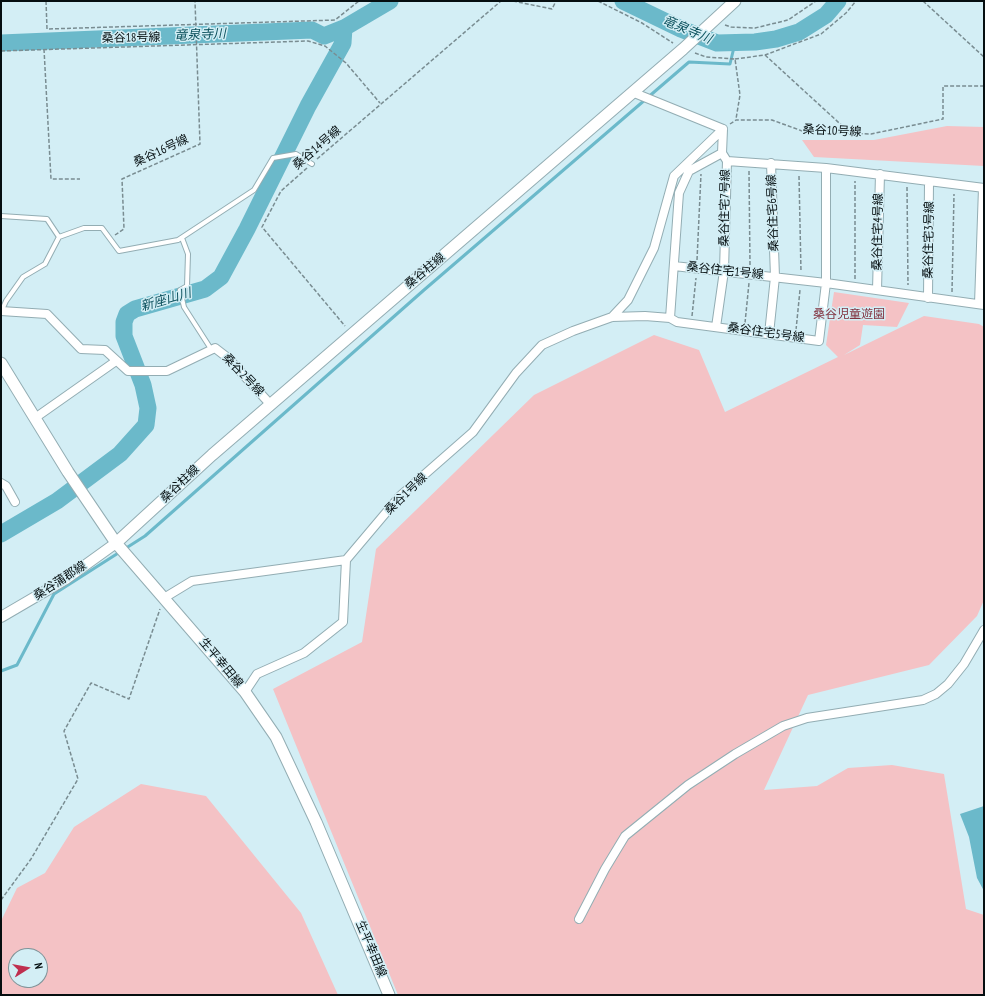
<!DOCTYPE html>
<html>
<head>
<meta charset="utf-8">
<style>
	body { margin:0 }
	#map { position:relative; width:985px; height:996px; overflow:hidden; background:#d3eef5; font-family:"PT Sans Narrow",sans-serif }
	canvas { display:block }
	.frame { position:absolute; inset:0; border:2px solid #050e10; pointer-events:none }
	.north { position:absolute; left:8px; top:948px; width:40px; height:40px; box-sizing:border-box; background:#d3eef5; border:1px solid #819499; border-radius:50%; rotate:79deg; font-size:11px; font-weight:700; line-height:16px; text-align:center; color:#050e10 }
	.north::after { content:''; display:block; margin:auto; width:14px; height:18px; background:#bf2f4f; clip-path:polygon(50% 0,100% 100%,50% 72%,0 100%) }
</style>
</head>
<body>
<div id="map">
<canvas width="985" height="996"></canvas>
<div class="frame"></div>
<div class="north">N</div>
</div>
<script>
const context = document.querySelector('canvas').getContext('2d');
context.lineJoin = 'round';
function paint(path, color) {
  context.fillStyle = color;
  context.fill(path, 'evenodd');
}
function toPath(rows) {
  const path = new Path2D();
  for (const r of rows) {
    path.moveTo(r[0], r[1]);
    for (let i = 2; i < r.length; i += 2) path.lineTo(r[i], r[i + 1]);
  }
  return path;
}
function strokePath(path, color, width, dash) {
  context.strokeStyle = color;
  context.lineWidth = width;
  context.lineCap = dash ? 'butt' : 'round';
  context.setLineDash(dash || []);
  context.stroke(path);
}
function write(font, color, halo, rows, align = 'center') {
  context.font = font + ' "PT Sans Narrow","Noto Sans JP",sans-serif';
  context.lineWidth = 3;
  context.setLineDash([]);
  context.textBaseline = 'middle';
  context.strokeStyle = halo;
  context.fillStyle = color;
  for (const [text, x, y, turn = 0] of rows) {
    context.save();
    context.translate(x, y);
    context.rotate((+turn || 0) * Math.PI / 180);
    context.textAlign = isNaN(turn) ? turn : align;
    if (halo) context.strokeText(text, 0, 0);
    context.fillText(text, 0, 0);
    context.restore();
  }
}
const green = toPath([
	[947,126,984,127,984,166,814,157,802,140,874,140],
	[834,292,909,303,897,327,863,325,860,345,844,355,924,316,979,324,984,327,984,600,977,616,929,665,808,695,764,790,817,786,848,768,892,765,944,774,966,909,984,915,984,995,398,995,273,689,362,642,376,549,534,395,654,335,699,350,725,412,838,357,826,345],
	[141,784,206,796,301,913,338,995,1,995,1,921,17,888,45,873,74,827],
	[16,956,40,956,40,980,16,980]
]);
const water = toPath([
	[984,806,984,891,977,878,969,837,960,814]
]);
const stream = toPath([
	[1,671,17,665,54,594,145,536,424,290,689,62,730,64,735,43]
]);
const river = toPath([
	[623,1,681,29,717,43,755,42,776,39,799,32,826,15,838,1],
	[1,43,312,30,324,36,344,28,390,1],
	[1,534,57,501,120,454,146,425,148,408,143,385,124,336,124,322,127,314,135,309,205,289,221,277,247,229,308,106,343,43,344,28]
]);
const path = toPath([
	[46,1,47,29,335,20,359,1],
	[513,1,552,9,556,1],
	[598,1,642,23,673,43],
	[923,1,984,57],
	[725,25,731,27,755,28,788,20,816,1],
	[44,49,51,179,80,179],
	[1,51,308,41,325,46,346,63,380,103],
	[695,53,706,57,735,59,740,95,736,119],
	[765,55,849,132],
	[735,59,765,55,821,34,846,13,856,1],
	[730,124,736,120,772,120,805,132,871,134,943,119,943,86,984,86],
	[317,159,501,1],
	[307,168,281,191,262,227,345,326],
	[749,171,750,265],
	[799,176,801,272],
	[907,187,908,285],
	[115,235,124,229,122,179,200,144,195,1],
	[697,260,701,174],
	[855,279,855,181],
	[952,292,954,194],
	[692,316,696,278],
	[745,323,749,283],
	[796,330,800,290],
	[1,900,31,859,78,779,64,731,91,683,129,699,160,609]
]);
const service = toPath([
	[1,216,47,219,59,237],
	[182,238,188,254,187,286,180,290,184,307,211,349],
	[2,310,6,301,23,277,45,264,59,237,84,228,102,228,119,251,178,240,254,190,273,158,296,154,312,164]
]);
const minor = toPath([
	[632,92,723,129],
	[723,129,722,153,727,161,826,168,984,188],
	[674,266,826,283,984,305],
	[877,290,880,174],
	[928,298,929,182],
	[979,304,983,188],
	[1,311,47,314,81,349,105,350,128,371,167,371,215,348,228,358,271,405],
	[612,317,628,300,654,248,674,176,723,129],
	[670,318,679,193,689,171,722,153],
	[716,327,724,271,727,161],
	[769,334,775,277,771,163],
	[35,418,116,361],
	[1,483,6,486,15,502],
	[164,598,192,581,346,560,400,496,473,432,516,373,542,345,573,331,612,317,645,316,670,318,677,322,819,341,826,283,826,168],
	[245,692,257,674,304,653,343,622,346,560],
	[579,919,605,869,625,836,688,785,735,754,783,726,807,718,923,700,936,694,948,684,964,664,984,630]
]);
const tertiary = toPath([
	[1,617,66,579,116,543]
]);
const secondary = toPath([
	[1,363,68,472,116,543,245,692,276,737,316,822,389,995],
	[116,543,212,455,683,49,735,1]
]);
const streetNames = [
	["桑谷18号線",131,38,-1],
	["桑谷10号線",832,131,3],
	["桑谷14号線",317,148,-41],
	["桑谷16号線",161,151,-25],
	["桑谷住宅7号線",725,208,-89],
	["桑谷住宅6号線",773,213,-92],
	["桑谷住宅4号線",878,232,-89],
	["桑谷住宅3号線",929,240,-89],
	["桑谷柱線",425,271,-40],
	["桑谷住宅1号線",725,271,6],
	["桑谷住宅5号線",766,333,8],
	["桑谷2号線",243,375,46],
	["桑谷柱線",180,484,-43],
	["桑谷1号線",406,494,-44],
	["桑谷蒲郡線",60,581,-33],
	["生平幸田線",221,663,50],
	["生平幸田線",371,949,67]
];
const parkNames = [
	["桑谷児童遊園",849,315]
];
const waterNames = [
	["竜泉寺川",687,30,23],
	["竜泉寺川",200,35,-2],
	["新座山川",166,300,-16]
];
paint(green, '#f4c2c5');
paint(water, '#6bb9ca');
strokePath(stream, '#6bb9ca', 3);
strokePath(river, '#6bb9ca', 17);
strokePath(service, '#93adb3', 6);
strokePath(minor, '#93adb3', 10);
strokePath(tertiary, '#93adb3', 12);
strokePath(secondary, '#93adb3', 13);
strokePath(path, '#798c91', 1.5, [4, 2]);
strokePath(service, '#fff', 4);
strokePath(minor, '#fff', 8);
strokePath(tertiary, '#fff', 10);
strokePath(secondary, '#fff', 11);
write('12px', '#050e10', '#d3eef5', streetNames);
write('12px', '#82323f', '#d3eef5', parkNames);
write('italic 13px', '#0d525e', '#d3eef5', waterNames);
</script>
</body>
</html>
